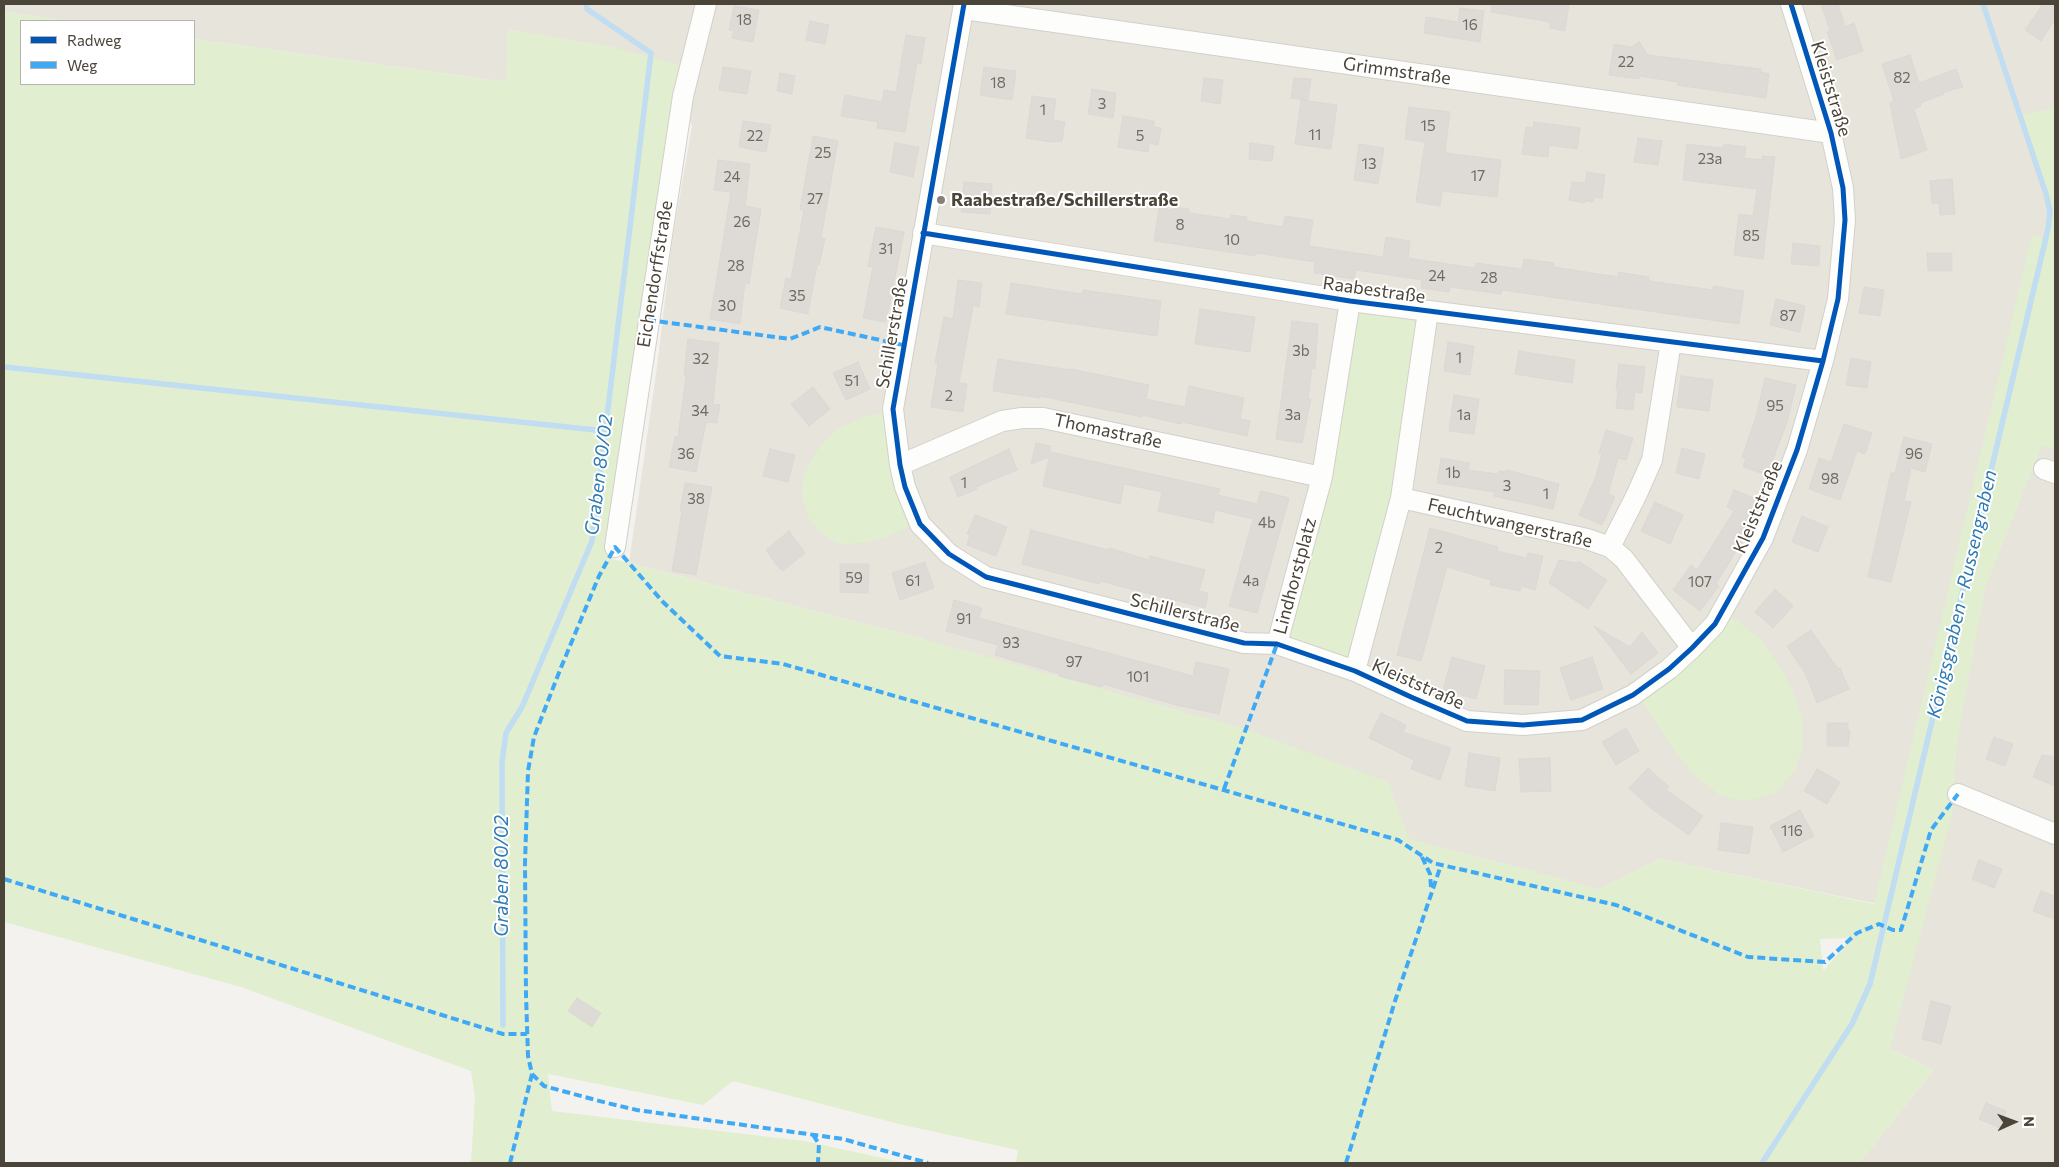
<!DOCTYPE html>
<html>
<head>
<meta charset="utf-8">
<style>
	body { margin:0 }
	#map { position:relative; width:2059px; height:1167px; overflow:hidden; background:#f4f2ee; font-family:Commissioner,sans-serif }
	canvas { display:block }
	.frame { position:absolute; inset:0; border:5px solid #4b4439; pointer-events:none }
	.legend { position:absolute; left:20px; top:20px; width:175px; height:65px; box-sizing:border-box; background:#fff; border:1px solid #b7b4b0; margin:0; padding:6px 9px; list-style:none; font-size:15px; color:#4b4439 }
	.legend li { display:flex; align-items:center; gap:10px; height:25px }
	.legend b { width:25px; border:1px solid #b7b4b0 }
	.north { position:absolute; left:1989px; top:1097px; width:50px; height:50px; -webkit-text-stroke:4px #fff; paint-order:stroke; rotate:88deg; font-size:14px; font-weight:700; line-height:20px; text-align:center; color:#4b4439 }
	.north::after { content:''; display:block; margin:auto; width:18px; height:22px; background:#4b4439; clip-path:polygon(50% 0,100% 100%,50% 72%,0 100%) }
</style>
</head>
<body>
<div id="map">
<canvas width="2059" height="1167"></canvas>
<div class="frame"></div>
<ul class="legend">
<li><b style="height:6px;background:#0057b8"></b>Radweg</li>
<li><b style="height:6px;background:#3fa9f5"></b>Weg</li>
</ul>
<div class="north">N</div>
</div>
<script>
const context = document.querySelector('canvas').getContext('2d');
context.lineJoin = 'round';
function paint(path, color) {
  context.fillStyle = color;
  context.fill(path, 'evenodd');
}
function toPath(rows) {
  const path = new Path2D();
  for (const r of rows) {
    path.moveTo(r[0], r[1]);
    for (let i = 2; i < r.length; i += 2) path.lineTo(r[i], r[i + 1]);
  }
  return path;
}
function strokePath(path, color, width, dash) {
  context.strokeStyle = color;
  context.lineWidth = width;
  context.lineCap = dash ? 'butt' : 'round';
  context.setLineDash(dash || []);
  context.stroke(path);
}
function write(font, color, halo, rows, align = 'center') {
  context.font = font + ' Commissioner,sans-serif';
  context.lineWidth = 4;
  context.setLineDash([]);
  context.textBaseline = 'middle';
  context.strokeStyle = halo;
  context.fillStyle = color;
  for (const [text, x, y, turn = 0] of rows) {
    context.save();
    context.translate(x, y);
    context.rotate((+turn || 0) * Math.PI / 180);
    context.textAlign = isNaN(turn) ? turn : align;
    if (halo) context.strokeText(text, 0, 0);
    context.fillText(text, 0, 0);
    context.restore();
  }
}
const residential = toPath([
	[4,4,2055,4,2055,1163,1859,1163,1934,1070,1855,1032,1897,908,1660,859,1599,889,1408,839,1388,782,923,639,629,563,657,367,672,242,692,126,680,98,508,30,507,82,194,39,194,21,70,21,4,12]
]);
const green = toPath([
	[4,12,70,21,21,21,21,84,194,84,194,39,506,82,508,29,609,46,683,66,634,367,609,558,923,639,1239,727,1388,782,1409,839,1599,889,1660,859,1874,904,2032,235,2043,238,2050,211,2017,116,2055,108,2055,449,2042,445,1985,589,1957,742,1952,815,1890,1049,1934,1070,1859,1163,1016,1163,1018,1150,903,1125,733,1081,703,1105,548,1074,552,1111,804,1141,906,1163,471,1163,475,1098,471,1071,241,987,4,922],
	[1852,938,1824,970,1823,969,1820,939],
	[1352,304,1426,313,1399,493,1354,668,1279,642],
	[890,411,918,523,885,537,864,543,841,544,830,539,818,530,808,517,802,497,804,474,818,449,829,436,840,428,864,417],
	[1725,611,1761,640,1782,670,1793,692,1802,719,1803,746,1795,771,1775,793,1753,800,1737,800,1718,794,1697,777,1676,753,1637,694]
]);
const stream = toPath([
	[4,367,605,431],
	[503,1025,502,762,506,733,522,707,592,541,651,53,587,9,586,4],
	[1762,1163,1852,1024,1870,984,2048,229,2050,211,2046,194,1983,4]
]);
const building = toPath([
	[1492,4,1569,4,1565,31,1550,28,1550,22,1491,12,1492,4],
	[1821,4,1838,4,1845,27,1854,23,1863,51,1837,60,1827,32,1830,31,1821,4],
	[2043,4,2055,4,2055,19,2041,41,2025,30,2043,4],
	[734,6,759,10,753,42,732,38,734,31,729,30,734,6],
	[1460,8,1484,11,1480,42,1424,33,1426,17,1458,22,1460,8],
	[810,21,829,25,825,44,806,40,810,21],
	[906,35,925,38,921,64,917,63,905,132,877,128,878,122,841,116,845,95,882,102,884,90,896,92,906,35],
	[1639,42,1648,55,1761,69,1761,72,1769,74,1766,98,1677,85,1678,82,1639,76,1639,79,1609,75,1614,44,1632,47,1639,42],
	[1910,55,1919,83,1956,69,1963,87,1944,92,1944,94,1920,103,1921,106,1914,109,1927,150,1901,159,1890,103,1894,101,1882,64,1910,55],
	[723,67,751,71,747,94,719,90,723,67],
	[984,67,1016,71,1012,100,980,95,984,67],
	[780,73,795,76,792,94,777,91,780,73],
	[1204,78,1223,80,1220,104,1201,101,1204,78],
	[1294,78,1311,79,1308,100,1291,98,1294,78],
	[1092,89,1116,93,1113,118,1088,114,1092,89],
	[1032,96,1056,99,1053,120,1065,122,1062,141,1050,142,1026,138,1032,96],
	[1301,100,1337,105,1331,149,1295,144,1301,100],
	[1409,107,1450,112,1445,153,1501,160,1497,197,1442,191,1440,206,1416,202,1425,142,1405,139,1409,107],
	[1123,116,1154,121,1154,127,1161,128,1158,145,1149,143,1148,152,1118,147,1123,116],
	[743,121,771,125,766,152,739,147,743,121],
	[1534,122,1580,128,1577,149,1549,145,1548,157,1522,154,1526,127,1533,128,1534,122],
	[813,136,838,141,821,238,825,239,819,265,817,265,808,314,780,308,786,278,791,279,804,210,800,209,813,136],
	[1638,138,1662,141,1658,165,1634,162,1638,138],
	[895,143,919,147,913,177,890,172,895,143],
	[1250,143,1274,146,1272,161,1249,159,1250,143],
	[1359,144,1384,148,1378,184,1354,180,1359,144],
	[1687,144,1723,148,1724,144,1746,147,1744,158,1762,160,1762,156,1775,157,1763,259,1734,255,1739,214,1753,216,1757,189,1683,180,1687,144],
	[718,160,750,164,745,206,761,209,749,284,745,283,740,324,710,319,731,192,714,190,718,160],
	[1587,172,1605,175,1602,198,1594,197,1593,202,1585,201,1585,203,1569,200,1572,182,1585,183,1587,172],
	[1952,179,1955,214,1940,215,1939,203,1932,204,1930,181,1952,179],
	[964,182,992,184,990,214,961,212,964,182],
	[1174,207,1189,209,1189,213,1231,219,1231,215,1247,217,1246,221,1283,227,1285,216,1313,220,1309,246,1383,257,1386,237,1410,241,1408,258,1475,268,1476,263,1522,269,1524,259,1554,263,1554,267,1618,277,1618,272,1649,277,1649,281,1713,290,1713,286,1744,291,1739,324,1502,290,1501,294,1450,287,1449,292,1421,288,1422,280,1356,270,1354,279,1314,273,1315,262,1256,253,1256,256,1154,241,1159,208,1173,210,1174,207],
	[876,227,904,232,886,322,863,318,873,267,868,266,876,227],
	[1793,243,1820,246,1819,266,1791,264,1793,243],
	[1927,253,1952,253,1952,271,1928,271,1927,253],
	[958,280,982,283,979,307,973,306,959,383,967,384,963,412,931,407,938,363,935,363,944,317,953,319,958,280],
	[1011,283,1082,294,1083,290,1161,301,1157,336,1006,314,1011,283],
	[1864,287,1884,290,1880,316,1859,313,1864,287],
	[1776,299,1805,306,1800,332,1770,325,1776,299],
	[1200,309,1255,317,1250,352,1195,344,1200,309],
	[1292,321,1318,324,1315,369,1312,368,1308,398,1311,399,1302,443,1276,439,1292,321],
	[688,339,719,343,713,404,720,405,717,423,706,422,696,472,669,467,675,436,678,437,686,376,684,375,688,339],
	[1448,342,1474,346,1470,375,1444,371,1448,342],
	[1519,351,1575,360,1572,383,1515,374,1519,351],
	[1851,358,1871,362,1867,388,1846,385,1851,358],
	[998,359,1071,370,1071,369,1149,385,1146,399,1185,407,1189,386,1244,398,1240,419,1250,421,1247,436,1182,422,1181,424,1142,415,1142,417,1040,396,1040,398,993,391,998,359],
	[858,362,870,389,846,400,833,373,858,362],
	[1619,364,1645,367,1642,393,1635,392,1633,410,1616,408,1618,390,1616,390,1619,364],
	[1681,376,1713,380,1709,411,1677,407,1681,376],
	[1765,378,1796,385,1787,422,1767,475,1743,467,1746,459,1742,457,1756,417,1765,378],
	[813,387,830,409,809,426,791,404,813,387],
	[1454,395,1479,399,1474,434,1449,431,1454,395],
	[1844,424,1872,433,1865,454,1857,451,1840,500,1809,489,1819,458,1831,462,1844,424],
	[1606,430,1633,438,1626,460,1618,458,1608,494,1615,497,1602,525,1579,515,1596,476,1602,453,1599,453,1606,430],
	[1904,437,1932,444,1925,472,1911,468,1904,501,1911,502,1891,582,1868,577,1891,473,1895,473,1904,437],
	[1036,443,1051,446,1050,452,1220,489,1218,495,1257,504,1261,491,1289,498,1257,613,1229,606,1253,519,1215,510,1213,523,1158,511,1162,492,1124,484,1120,504,1043,486,1049,457,1031,464,1036,443],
	[1682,448,1705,454,1699,479,1676,473,1682,448],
	[770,449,795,455,788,482,763,476,770,449],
	[1009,449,1017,470,976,487,977,489,958,497,950,477,1009,449],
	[1441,458,1470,463,1468,470,1498,474,1499,471,1506,472,1507,470,1559,484,1553,509,1494,496,1495,492,1437,483,1441,458],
	[685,483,712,487,696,575,672,571,682,511,680,511,685,483],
	[1734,490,1757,499,1741,538,1743,540,1716,584,1719,586,1700,611,1673,590,1691,565,1697,570,1734,511,1727,507,1734,490],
	[1655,502,1683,515,1670,544,1641,531,1655,502],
	[975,515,1007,527,996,556,967,545,970,535,967,534,975,515],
	[1802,516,1828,527,1818,552,1792,542,1802,516],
	[1430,528,1498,547,1497,551,1527,558,1528,553,1543,556,1535,590,1521,586,1520,591,1490,585,1491,580,1447,567,1421,661,1397,655,1430,528],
	[1031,530,1108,550,1109,548,1149,560,1150,556,1205,570,1199,591,1208,593,1205,608,1100,581,1099,584,1022,564,1031,530],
	[789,531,805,553,783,571,778,567,766,550,789,531],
	[1559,560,1577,563,1578,561,1607,580,1588,609,1549,583,1559,560],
	[925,562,934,588,900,600,892,573,925,562],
	[840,564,869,564,868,593,840,592,840,564],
	[1775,589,1793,606,1773,628,1755,612,1775,589],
	[954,600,982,608,979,618,1193,676,1196,662,1229,669,1219,714,1180,706,1103,684,1102,687,1059,676,1060,674,995,655,998,645,946,631,954,600],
	[1594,626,1630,647,1642,632,1658,653,1631,674,1594,626],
	[1811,630,1838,669,1840,668,1849,689,1817,703,1805,673,1787,646,1811,630],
	[1452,657,1485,666,1476,699,1443,690,1452,657],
	[1592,657,1603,689,1571,700,1560,668,1592,657],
	[1505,670,1540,671,1538,705,1504,704,1505,670],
	[1381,713,1406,725,1403,732,1451,748,1440,780,1411,769,1414,760,1369,738,1381,713],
	[1827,723,1848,723,1848,729,1850,731,1848,746,1827,746,1827,723],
	[1626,728,1639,751,1616,765,1602,742,1626,728],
	[1994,737,2013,744,2005,766,1986,759,1994,737],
	[1469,753,1500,758,1495,791,1465,786,1469,753],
	[2042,755,2055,757,2055,786,2033,777,2042,755],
	[1550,758,1551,791,1521,792,1519,759,1550,758],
	[1648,768,1669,787,1666,790,1703,816,1689,835,1652,809,1629,788,1648,768],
	[1817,769,1840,782,1827,804,1804,791,1817,769],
	[1800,810,1814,836,1783,852,1770,826,1800,810],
	[1721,823,1753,827,1749,854,1718,850,1721,823],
	[1979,860,2002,869,1994,888,1972,879,1979,860],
	[2041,891,2055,896,2055,919,2033,911,2041,891],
	[577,998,601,1013,592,1027,568,1011,577,998],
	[1931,1001,1951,1006,1941,1044,1922,1039,1931,1001],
	[1986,1103,2006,1111,2000,1128,1979,1119,1986,1103]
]);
const minor = toPath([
	[964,4,893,409,900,465,905,487,920,524,949,554,986,577,1244,643,1277,644,1355,671,1411,697,1467,721,1523,725,1582,720,1633,695,1669,669,1692,648,1715,624,1763,538,1797,450,1823,361,1838,299,1845,220,1843,188,1831,133,1791,4],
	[964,9,1831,133],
	[923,233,1350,301,1823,361],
	[900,465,1002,421,1022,418,1043,418,1322,477],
	[2044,469,2055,473],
	[1401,498,1587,539,1610,547,1624,559,1692,648],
	[615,547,683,96,706,4],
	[1610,547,1636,496,1652,460,1671,342],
	[1277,644,1322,477,1350,301],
	[1355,671,1401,498,1428,311],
	[1958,794,2055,834]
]);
const quiet = toPath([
	[648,320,790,339,820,327,903,345],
	[1224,789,1277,644],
	[1422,857,1430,874,1431,887],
	[4,879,503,1034,527,1034],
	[532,1074,544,1086,607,1103,637,1110,843,1139,928,1163],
	[813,1135,819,1144,818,1163],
	[510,1163,532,1074,528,1056,526,995,525,863,528,771,534,737,560,670,599,576,615,547,663,602,720,656,783,664,1398,840,1433,863,1616,905,1748,957,1825,962,1857,933,1879,924,1893,930,1901,930,1931,830,1958,794],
	[1346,1163,1395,1001,1441,865]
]);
const cycleway = toPath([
	[964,4,893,409,900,465,905,487,920,524,949,554,986,577,1244,643,1277,644,1355,671,1411,697,1467,721,1523,725,1582,720,1633,695,1669,669,1692,648,1715,624,1763,538,1797,450,1823,361,1838,299,1845,220,1843,188,1831,133,1791,4],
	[923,233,1350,301,1823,361]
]);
const markers = [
	[941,200,5,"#868178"]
];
const numberNames = [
	["18",744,20],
	["16",1470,25],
	["22",1626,62],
	["82",1902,78],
	["18",998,83],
	["3",1102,104],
	["1",1043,110],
	["15",1428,126],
	["11",1315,135],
	["22",755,136],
	["5",1140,136],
	["25",823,153],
	["23a",1710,159],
	["13",1369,164],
	["17",1478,176],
	["24",732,177],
	["27",815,199],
	["26",742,222],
	["8",1180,225],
	["85",1751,236],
	["10",1232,240],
	["31",886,249],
	["28",736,266],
	["24",1437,276],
	["28",1489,278],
	["35",797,296],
	["30",727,306],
	["87",1788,316],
	["3b",1301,351],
	["1",1459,358],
	["32",701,359],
	["51",852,381],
	["2",949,396],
	["95",1775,406],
	["34",700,411],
	["3a",1293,415],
	["1a",1464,415],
	["36",686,454],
	["96",1914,454],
	["1b",1453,473],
	["98",1830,479],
	["1",964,483],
	["3",1507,486],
	["1",1546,494],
	["38",696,499],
	["4b",1267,523],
	["2",1439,548],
	["59",854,578],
	["61",913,581],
	["4a",1251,581],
	["107",1700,582],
	["91",964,619],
	["93",1011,643],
	["97",1074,662],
	["101",1138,677],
	["116",1792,831]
];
const streetNames = [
	["Grimmstraße",1397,71,8],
	["Kleiststraße",1831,89,73],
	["Eichendorffstraße",655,274,-81],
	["Raabestraße",1374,290,8],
	["Schillerstraße",892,333,-80],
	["Thomastraße",1108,431,12],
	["Kleiststraße",1758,507,-67],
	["Feuchtwangerstraße",1510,523,13],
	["Lindhorstplatz",1295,576,-75],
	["Schillerstraße",1185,613,14],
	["Kleiststraße",1418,684,24]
];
const poiNames = [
	["Raabestraße/Schillerstraße",951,200]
];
const waterNames = [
	["Graben 80/02",599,475,-83],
	["Königsgraben - Russengraben",1962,594,-77],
	["Graben 80/02",502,876,-90]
];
paint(residential, '#e7e4dc');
paint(green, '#e1eecf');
strokePath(stream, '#c0ddf1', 5.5);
paint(building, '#dedbd6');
strokePath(building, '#dcd9d4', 1);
strokePath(minor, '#d2d0cb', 22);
strokePath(minor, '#fdfdfc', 20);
strokePath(quiet, '#3fa9f5', 4, [8, 4]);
strokePath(cycleway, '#0057b8', 5);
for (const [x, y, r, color] of markers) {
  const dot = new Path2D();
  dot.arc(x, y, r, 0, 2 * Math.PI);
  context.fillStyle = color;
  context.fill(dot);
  strokePath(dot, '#fff', 2);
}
write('15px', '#706a61', null, numberNames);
write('18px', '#4b4439', '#fff', streetNames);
write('bold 18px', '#4b4439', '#fff', poiNames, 'left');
write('italic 19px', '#2e7ab2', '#fff', waterNames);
</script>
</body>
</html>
